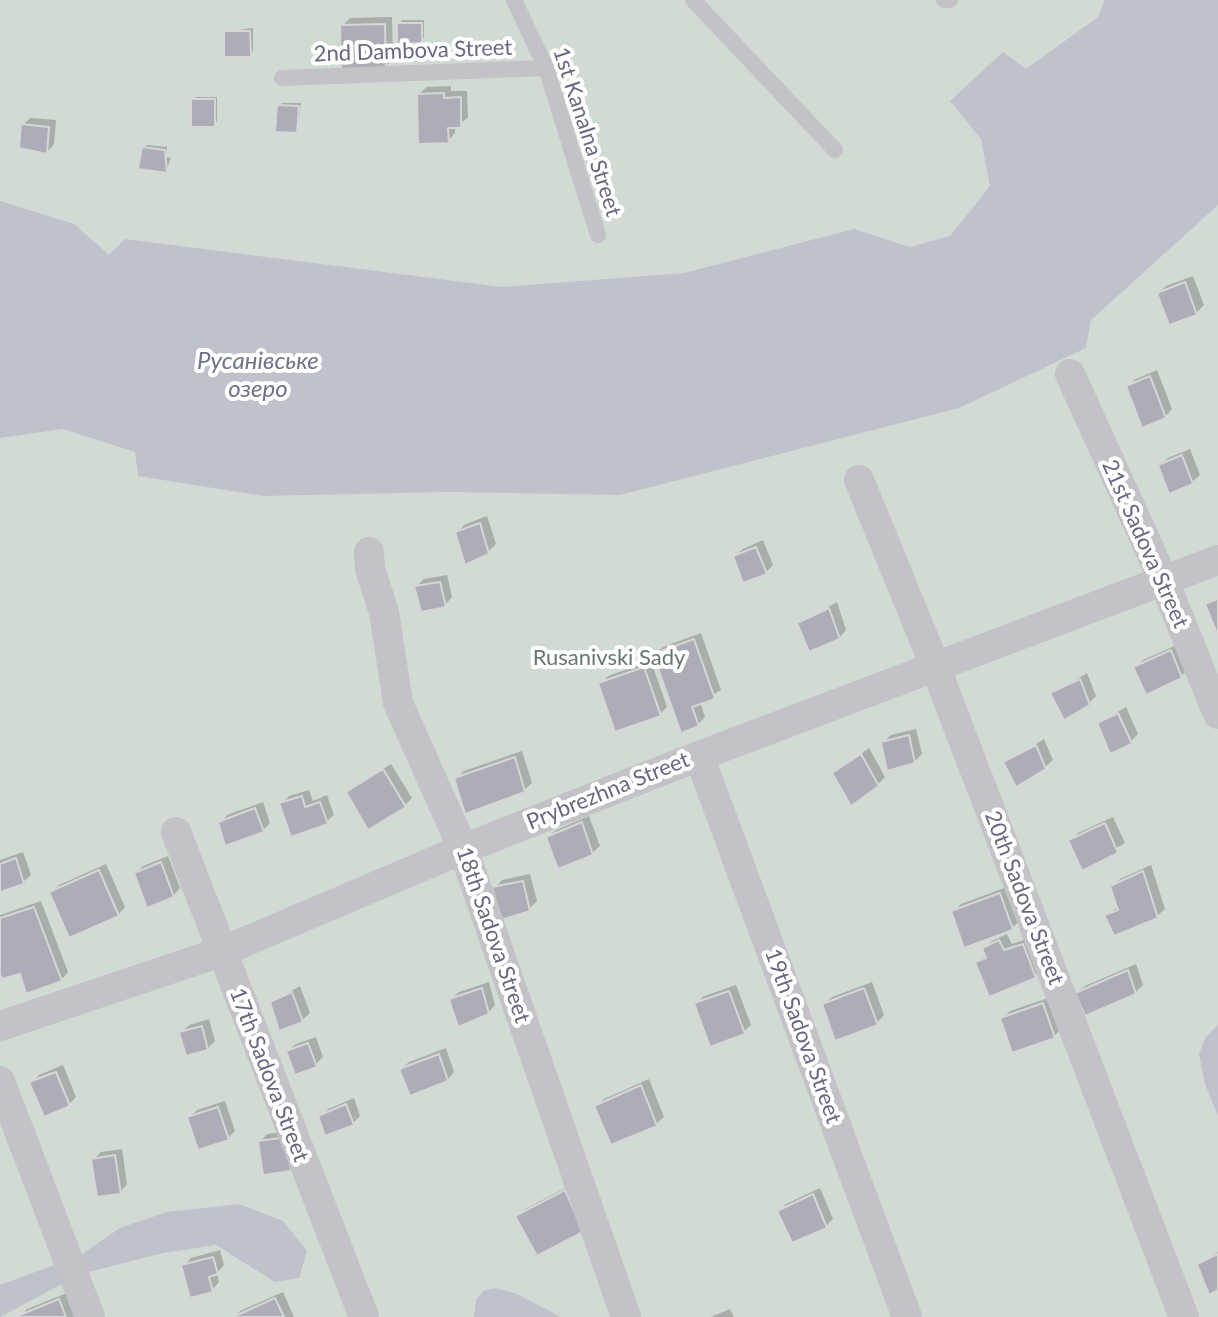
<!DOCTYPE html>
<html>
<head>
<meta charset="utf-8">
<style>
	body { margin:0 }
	canvas { display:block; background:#f4f5f2 }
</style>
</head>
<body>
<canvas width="1218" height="1317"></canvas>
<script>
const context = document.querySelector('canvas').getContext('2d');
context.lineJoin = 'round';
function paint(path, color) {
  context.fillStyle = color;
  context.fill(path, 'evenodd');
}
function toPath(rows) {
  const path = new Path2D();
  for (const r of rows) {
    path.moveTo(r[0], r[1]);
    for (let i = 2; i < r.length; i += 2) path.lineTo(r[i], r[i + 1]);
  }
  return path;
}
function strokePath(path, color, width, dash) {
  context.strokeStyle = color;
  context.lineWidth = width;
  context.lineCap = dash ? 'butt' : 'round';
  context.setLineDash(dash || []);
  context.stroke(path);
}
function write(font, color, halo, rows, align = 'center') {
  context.font = font + ' Lato,sans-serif';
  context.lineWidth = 8;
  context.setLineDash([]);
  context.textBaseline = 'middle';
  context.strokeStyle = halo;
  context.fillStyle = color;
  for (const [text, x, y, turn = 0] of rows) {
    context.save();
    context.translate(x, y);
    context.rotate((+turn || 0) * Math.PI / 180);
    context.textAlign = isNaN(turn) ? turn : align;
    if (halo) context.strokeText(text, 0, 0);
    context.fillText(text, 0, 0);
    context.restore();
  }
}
const green = toPath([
	[0,0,1218,0,1218,1317,0,1317]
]);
const water = toPath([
	[1105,0,1218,0,1218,205,1091,320,1086,348,959,408,620,495,448,492,263,496,138,476,135,452,63,429,0,438,0,201,74,224,109,255,125,239,502,287,684,273,854,229,910,247,950,236,990,186,981,139,950,101,1003,52,1026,69,1098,17],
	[1218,1025,1218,1116,1205,1084,1199,1054,1205,1038],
	[239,1204,283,1221,307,1251,299,1278,275,1282,216,1245,163,1253,81,1274,0,1317,0,1285,79,1256,120,1228,167,1212],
	[496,1288,517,1294,561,1317,474,1317,476,1299,485,1290]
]);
const shadow = toPath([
	[392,17,393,59,385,67,343,25,350,18],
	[402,20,424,20,424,38,421,41,399,24],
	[253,28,253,51,250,55,226,32],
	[451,86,451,91,467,91,468,118,455,126,455,133,448,141,419,94,427,87],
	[196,97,217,97,217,121,214,125,193,100],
	[282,103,301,103,297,131,279,106],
	[30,118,56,120,54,144,47,152,23,125],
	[147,145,167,147,166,157,171,158,166,171,144,148],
	[1193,276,1204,305,1196,313,1170,323,1159,293,1166,286],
	[1157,370,1172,409,1165,417,1128,386,1136,379],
	[1190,449,1200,475,1192,482,1160,465,1168,458],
	[487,516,496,544,488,552,457,533,464,525],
	[763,540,773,565,765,573,735,556,743,549],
	[447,575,452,597,445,605,416,587,424,579],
	[837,602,846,630,839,638,799,624],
	[701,633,721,690,700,702,705,717,698,724,655,654,663,647],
	[1179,644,1188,669,1181,676,1135,668,1143,660],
	[651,661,667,707,660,714,601,684,608,676],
	[1087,673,1096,696,1089,703,1052,694],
	[1126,707,1138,734,1130,742,1099,723],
	[916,729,922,754,914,762,883,743,891,735],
	[1044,739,1053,760,1045,767,1006,763],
	[869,748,885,777,878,784,835,774],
	[522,751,532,783,524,790,457,778,464,771],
	[391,764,412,798,404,806,348,792],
	[309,790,313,801,327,795,334,815,326,822,282,804,289,796],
	[263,802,270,823,263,830,220,823,227,815],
	[589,816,600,846,592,853,548,837,556,830],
	[1113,817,1125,843,1083,868,1071,840,1078,833],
	[23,852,31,875,23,882,0,890,0,860],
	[168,856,180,888,173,896,136,873,143,866],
	[106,864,125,907,118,915,52,892,59,885],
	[1151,865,1165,909,1157,916,1106,916,1119,906,1112,887,1120,879],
	[530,874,537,901,529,909,495,888,502,880],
	[1007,887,1020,920,1012,928,953,912,961,904],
	[41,901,68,972,61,980,0,969,0,915],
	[1007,934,1012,944,1030,938,1042,969,1034,976,977,963,987,954,984,948,992,941],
	[1136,964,1143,985,1135,993,1077,993,1085,986],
	[489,982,495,1005,488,1013,451,999,459,992],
	[872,982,884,1015,877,1023,824,1004,832,997],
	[736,985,751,1025,743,1032,696,1004,704,996],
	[300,986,310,1013,302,1020,272,1002],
	[1051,997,1062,1028,1054,1036,1013,1050,1002,1019,1010,1011],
	[209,1019,215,1041,207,1049,182,1032,189,1025],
	[316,1037,323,1057,315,1065,288,1051,296,1044],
	[446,1048,454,1072,447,1080,401,1069,409,1062],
	[63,1065,76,1097,69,1104,32,1083,39,1075],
	[649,1079,664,1117,656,1124,596,1107,604,1099],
	[354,1098,360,1116,353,1123,320,1117,328,1109],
	[225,1101,235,1131,228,1138,190,1117,197,1110],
	[294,1131,298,1161,260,1142,267,1134],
	[122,1149,127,1184,120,1192,93,1160,101,1152],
	[573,1184,589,1223,517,1217,525,1209],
	[820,1188,833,1219,826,1226,779,1211,786,1204],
	[220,1250,224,1265,217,1273,219,1282,212,1290,184,1266,191,1258],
	[1218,1252,1218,1288,1199,1264],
	[283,1292,294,1317,234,1317,240,1311],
	[67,1293,76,1317,19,1317,27,1309],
	[730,1309,734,1317,711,1317]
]);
const building = toPath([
	[397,23,422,23,422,43,397,44,397,23],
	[385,24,386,69,341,70,340,25,385,24],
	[224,31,250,31,251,57,224,57,224,31],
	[444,93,444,98,461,97,461,128,448,128,449,143,418,144,417,94,444,93],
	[191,99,215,99,215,127,191,127,191,99],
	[277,105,299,106,297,133,275,132,277,105],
	[21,124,49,127,47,154,19,148,21,124],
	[142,147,165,150,167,173,138,169,142,147],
	[1185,282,1197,315,1169,325,1157,293,1185,282],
	[1150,376,1166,418,1142,428,1126,386,1150,376],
	[1182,455,1193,484,1169,494,1158,465,1182,455],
	[480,523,489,554,465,565,455,532,480,523],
	[756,547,767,574,743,583,733,556,756,547],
	[440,582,446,607,421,612,414,586,440,582],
	[1218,599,1218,636,1205,604,1218,599],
	[829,608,840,639,809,652,797,623,829,608],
	[694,639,715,699,692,707,699,726,681,733,653,654,694,639],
	[1171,650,1182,678,1146,695,1133,667,1171,650],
	[644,667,661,716,615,732,598,683,644,667],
	[1080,679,1090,705,1064,720,1050,693,1080,679],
	[1118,713,1132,744,1110,754,1097,723,1118,713],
	[909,735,915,763,887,771,881,742,909,735],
	[1036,745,1046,769,1016,787,1003,762,1036,745],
	[861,754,879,786,851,806,832,773,861,754],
	[515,757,525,792,465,814,454,778,515,757],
	[383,769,406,807,368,830,346,792,383,769],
	[302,796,305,807,320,802,328,824,291,837,279,803,302,796],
	[255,808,264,832,225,846,218,822,255,808],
	[582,822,593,855,558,869,546,837,582,822],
	[1105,823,1118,853,1082,871,1068,840,1105,823],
	[16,858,24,884,0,892,0,864,16,858],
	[161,862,174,897,147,908,134,873,161,862],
	[99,870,119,916,69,938,49,892,99,870],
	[1143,871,1158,918,1114,936,1104,915,1118,910,1110,886,1143,871],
	[523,881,530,911,501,920,492,887,523,881],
	[1000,893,1013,930,964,948,951,911,1000,893],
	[34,907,62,981,26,994,20,974,2,979,0,974,0,918,34,907],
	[999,940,1004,950,1023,944,1036,978,989,997,975,962,986,958,982,948,999,940],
	[1128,970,1136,994,1085,1016,1075,993,1128,970],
	[482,988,489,1014,458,1027,449,999,482,988],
	[864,988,878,1025,835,1041,822,1004,864,988],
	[729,991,745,1034,710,1047,694,1003,729,991],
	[292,992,303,1022,279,1031,270,1002,292,992],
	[1043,1003,1055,1038,1012,1053,1000,1018,1043,1003],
	[202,1026,208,1050,186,1056,179,1032,202,1026],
	[308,1043,317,1067,295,1075,286,1051,308,1043],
	[439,1054,448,1081,410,1096,399,1069,439,1054],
	[56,1072,70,1106,44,1117,29,1082,56,1072],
	[641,1085,657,1126,611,1145,594,1106,641,1085],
	[346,1104,354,1125,325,1136,318,1116,346,1104],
	[218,1107,229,1140,198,1150,187,1117,218,1107],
	[287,1137,291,1171,263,1175,258,1141,287,1137],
	[115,1155,121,1194,97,1197,91,1159,115,1155],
	[565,1190,583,1232,537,1256,515,1216,565,1190],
	[813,1194,827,1228,792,1243,777,1211,813,1194],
	[1218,1254,1218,1290,1209,1295,1197,1264,1218,1254],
	[213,1257,218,1274,209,1277,213,1292,190,1298,181,1265,213,1257],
	[275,1298,284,1317,233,1317,275,1298],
	[59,1299,66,1317,17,1317,17,1316,59,1299]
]);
const service = toPath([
	[514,0,546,68,598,235],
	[693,0,835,150],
	[944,0,950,0],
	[282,78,546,68]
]);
const minor = toPath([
	[1070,374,1163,579,1218,714],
	[859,480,935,666,1184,1317],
	[369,552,370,569,384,612,398,703,463,849,626,1317],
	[699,756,907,1317],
	[176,832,364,1317],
	[0,1026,221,952,463,849,699,756,1218,560],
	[0,1081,90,1317]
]);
const streetNames = [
	["2nd Dambova Street",413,51,-2],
	["1st Kanalna Street",587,132,72],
	["21st Sadova Street",1145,544,66],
	["Prybrezhna Street",608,791,-22],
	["20th Sadova Street",1024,898,69],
	["18th Sadova Street",493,935,71],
	["19th Sadova Street",803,1036,70],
	["17th Sadova Street",269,1075,69]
];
const parkNames = [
	["Rusanivski Sady",609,658]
];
const waterNames = [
	["Русанівське",258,361],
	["озеро",258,389]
];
paint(green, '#d2dad4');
paint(water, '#c0c2cb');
paint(shadow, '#0003');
paint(building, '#acadb7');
strokePath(building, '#d6d7d5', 2);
strokePath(service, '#c2c2c7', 16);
strokePath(minor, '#c2c2c7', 30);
write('22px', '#686880', '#fff', streetNames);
write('22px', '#66786d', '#fff', parkNames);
write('italic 24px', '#6f738a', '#fff', waterNames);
</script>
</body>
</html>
